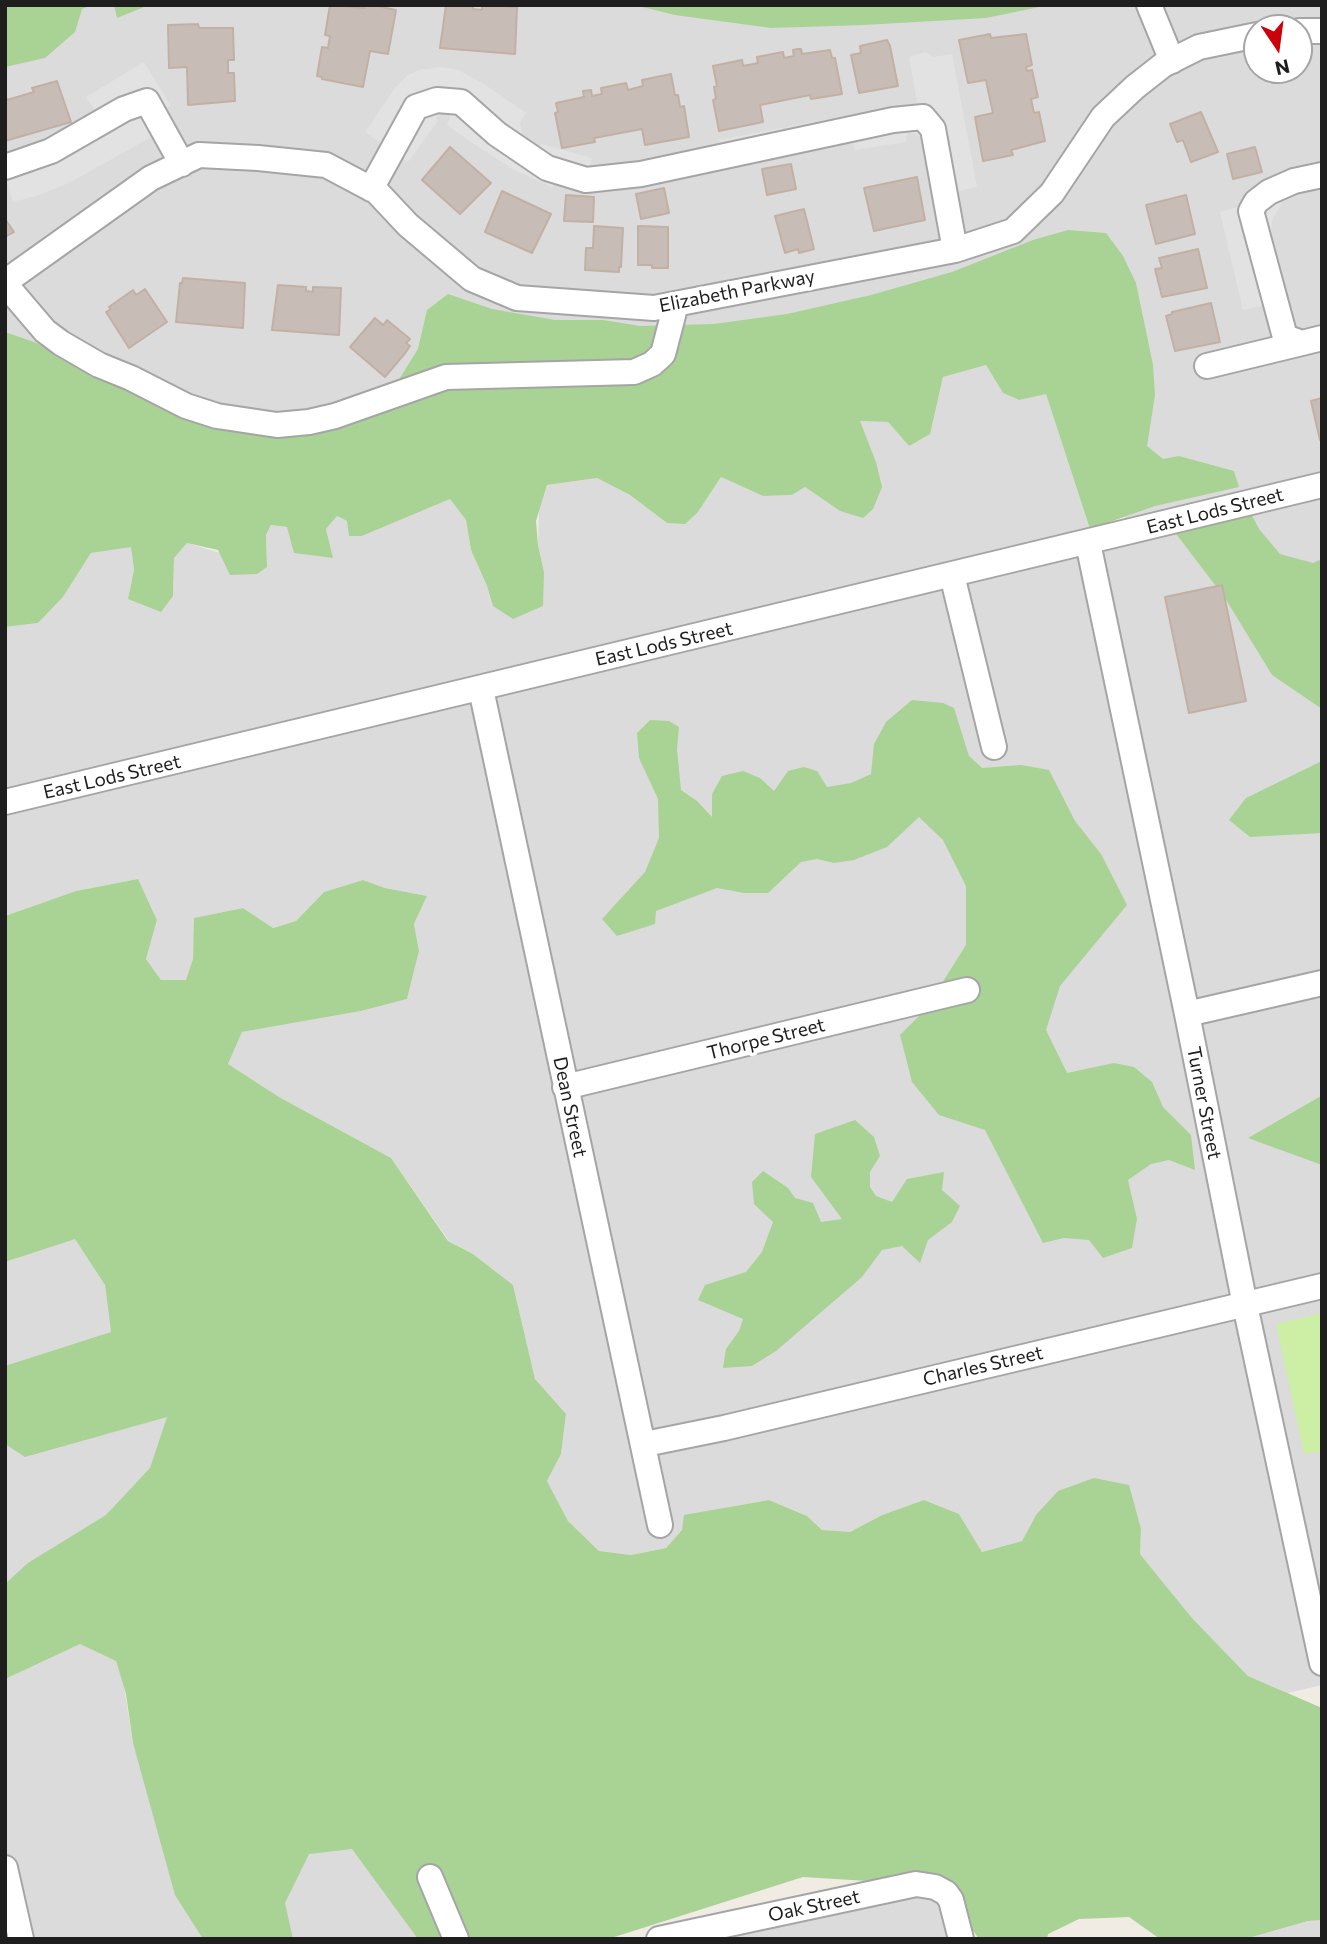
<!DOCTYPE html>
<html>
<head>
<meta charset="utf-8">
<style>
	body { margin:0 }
	#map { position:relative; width:1327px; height:1944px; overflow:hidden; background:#f0ebe3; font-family:Commissioner,sans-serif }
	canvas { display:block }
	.frame { position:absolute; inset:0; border:7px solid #1e1e1e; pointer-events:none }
	.north { position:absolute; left:1243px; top:14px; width:70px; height:70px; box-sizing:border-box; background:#fff; border:2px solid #a5a5a5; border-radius:50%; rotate:167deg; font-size:19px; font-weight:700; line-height:28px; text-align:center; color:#1e1e1e }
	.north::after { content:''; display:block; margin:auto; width:24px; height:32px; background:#cc0009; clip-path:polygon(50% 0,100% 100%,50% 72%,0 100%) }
</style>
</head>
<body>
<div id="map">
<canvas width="1327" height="1944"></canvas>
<div class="frame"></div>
<div class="north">N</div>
</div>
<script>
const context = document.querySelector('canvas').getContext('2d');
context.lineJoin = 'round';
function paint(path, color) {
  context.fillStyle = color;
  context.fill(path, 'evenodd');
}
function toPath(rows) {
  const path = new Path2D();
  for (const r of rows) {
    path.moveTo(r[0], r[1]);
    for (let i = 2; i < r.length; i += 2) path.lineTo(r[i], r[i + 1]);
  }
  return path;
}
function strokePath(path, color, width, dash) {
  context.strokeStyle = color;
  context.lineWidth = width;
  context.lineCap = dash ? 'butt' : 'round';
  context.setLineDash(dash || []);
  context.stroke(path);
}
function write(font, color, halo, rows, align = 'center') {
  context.font = font + ' Commissioner,sans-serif';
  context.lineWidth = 7;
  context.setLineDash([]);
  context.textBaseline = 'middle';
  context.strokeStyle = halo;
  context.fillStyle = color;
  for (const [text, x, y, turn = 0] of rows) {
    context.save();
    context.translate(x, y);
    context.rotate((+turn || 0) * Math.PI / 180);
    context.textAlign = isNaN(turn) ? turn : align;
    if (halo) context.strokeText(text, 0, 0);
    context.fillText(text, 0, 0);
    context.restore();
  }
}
const residential = toPath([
	[5,5,1322,5,1322,475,1126,522,1081,319,5,446],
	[1257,28,1299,28,1299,70,1257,70],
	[986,365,1003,393,1019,400,1046,393,1090,529,872,587,5,789,5,627,38,623,63,597,91,553,131,546,134,570,128,599,173,596,174,558,187,543,267,567,266,535,271,525,287,527,333,558,326,529,337,516,347,521,362,536,450,499,466,520,471,550,487,586,493,606,544,572,538,545,539,511,547,485,597,478,630,495,667,523,698,512,721,477,763,496,792,495,805,487,840,511,876,462,859,421,888,422,909,446,937,402,943,377],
	[1322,485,1322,1685,1288,1693,1248,1676,1192,1618,1140,1554,1141,1529,1036,1515,1022,1541,982,1552,959,1514,924,1500,882,1515,850,1532,822,1530,807,1516,769,1500,729,1507,682,1530,666,1548,631,1555,599,1551,568,1521,547,1481,561,1454,566,1415,535,1379,513,1285,473,1254,449,1241,391,1158,279,1097,228,1064,242,1032,361,1011,407,999,419,951,414,924,427,896,385,888,363,880,324,892,296,921,272,928,243,908,195,918,193,959,187,980,161,980,146,959,157,920,138,879,76,891,5,916,5,802],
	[75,1238,105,1285,111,1333,168,1390,181,1495,116,1661,124,1687,133,1743,438,1848,462,1939,5,1939,5,1262],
	[935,1887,960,1939,659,1939],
	[1322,1920,1322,1939,1245,1939,1308,1921]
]);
const grass = toPath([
	[1322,1313,1322,1451,1304,1454,1276,1324]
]);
const forest = toPath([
	[5,5,92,5,82,9,75,32,45,58,5,67],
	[114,5,149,5,117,18],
	[634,5,1049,5,986,18,864,25,771,28,675,15],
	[1068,230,1106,233,1123,256,1136,283,1153,365,1155,395,1147,446,1163,459,1179,456,1234,471,1239,487,1155,506,1090,529,1046,394,1019,400,1003,393,986,365,943,377,930,434,909,446,888,422,860,421,876,462,882,487,873,509,863,518,840,511,805,487,792,495,763,496,721,477,698,512,685,524,667,523,630,495,597,478,547,485,536,521,538,545,544,572,543,606,513,619,493,606,487,586,471,550,466,520,450,499,362,536,349,536,347,521,337,516,326,529,333,558,294,553,287,527,271,525,266,535,267,567,257,574,230,575,218,550,187,543,174,558,173,596,161,612,128,599,134,570,131,547,91,553,63,597,38,623,5,627,5,332,34,342,110,376,177,413,351,422,398,381,418,349,427,310,448,294,492,309,555,320,603,320,640,326,714,324,787,314,871,295,952,272,1033,240],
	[1246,504,1259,529,1280,554,1313,563,1322,559,1322,709,1272,675,1225,598,1167,522],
	[912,700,943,703,954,708,969,756,982,768,1021,765,1049,770,1075,821,1101,854,1127,905,1060,986,1046,1030,1067,1073,1114,1063,1134,1067,1152,1082,1163,1107,1191,1135,1195,1170,1169,1160,1151,1164,1128,1180,1137,1219,1132,1248,1103,1258,1089,1240,1064,1238,1043,1243,985,1130,939,1115,912,1082,900,1035,925,1010,966,945,966,886,943,840,919,817,887,847,854,860,834,863,817,859,801,862,768,893,744,893,717,888,656,911,655,924,617,936,602,919,645,872,659,838,658,799,639,758,637,733,650,720,669,721,679,727,677,749,681,790,697,801,712,817,712,794,722,776,743,771,760,778,774,791,788,771,804,767,817,771,827,787,851,783,871,774,874,744,886,722],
	[1322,761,1322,833,1250,837,1229,820,1246,798],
	[138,879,157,920,146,959,161,980,186,980,193,959,194,918,243,908,273,928,296,921,324,892,363,880,385,888,427,896,414,924,419,951,407,999,361,1011,242,1032,228,1064,279,1097,391,1158,448,1241,473,1254,513,1285,535,1379,566,1414,561,1454,547,1481,568,1521,599,1551,631,1555,666,1548,682,1530,684,1515,769,1500,807,1516,822,1530,850,1532,882,1515,924,1500,959,1514,982,1552,1022,1541,1036,1515,1058,1491,1094,1478,1129,1485,1141,1529,1140,1554,1192,1618,1248,1676,1322,1708,1322,1920,1308,1921,1245,1939,1160,1939,1129,1917,1079,1919,1048,1934,1047,1939,979,1939,951,1900,916,1884,803,1877,608,1939,418,1939,352,1849,309,1854,285,1903,293,1939,203,1939,175,1895,133,1743,126,1694,116,1661,80,1644,5,1679,5,1584,28,1563,106,1515,150,1468,167,1417,25,1457,5,1444,5,1366,111,1332,105,1285,75,1239,5,1262,5,916,76,891],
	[1321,1096,1322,1165,1248,1138],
	[855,1120,874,1137,880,1156,870,1172,870,1187,876,1196,892,1202,907,1179,944,1172,942,1190,960,1206,952,1222,928,1240,920,1263,902,1246,882,1250,862,1277,776,1351,752,1366,723,1368,726,1349,739,1331,743,1319,698,1300,705,1285,746,1272,762,1252,773,1222,754,1204,752,1182,763,1171,788,1188,795,1198,813,1203,821,1222,842,1219,811,1177,815,1134]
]);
const parking = toPath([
	[926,52,933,57,952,54,977,187,935,197,926,140,915,134,907,133,906,142,855,150,853,143,722,167,719,140,896,106,899,114,913,109,917,102,909,57],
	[144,62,171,106,147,115,153,136,69,183,36,196,13,202,5,174,98,116,86,97],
	[440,67,458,70,484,84,526,113,520,123,525,145,539,150,541,144,592,158,590,166,573,184,555,179,552,187,514,170,471,142,447,125,450,117,443,112,437,114,436,118,438,121,408,162,365,132,395,88,408,75,419,70],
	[1243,202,1282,203,1273,218,1271,229,1286,300,1243,310,1220,212,1241,206]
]);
const building = toPath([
	[330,5,365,8,366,5,372,5,396,10,388,54,370,51,363,87,322,79,322,77,317,76,322,47,328,48,330,36,325,35,330,5],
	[446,5,473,5,473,9,482,10,482,5,517,7,515,54,440,48,446,5],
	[198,24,199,28,233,28,234,60,228,60,228,73,234,73,235,101,188,105,187,67,169,68,168,25,198,24],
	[990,34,991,38,1026,34,1032,65,1026,67,1027,71,1032,70,1038,97,1031,99,1034,113,1039,112,1045,141,1011,150,1013,155,983,161,975,117,993,113,988,90,986,80,968,83,959,40,990,34],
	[887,40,890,46,898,86,859,93,851,55,861,53,860,46,887,40],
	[798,49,801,49,802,54,830,50,832,58,835,58,842,94,811,99,810,95,760,105,763,122,719,131,713,100,716,99,714,87,717,86,713,66,742,60,743,66,758,63,757,57,783,52,784,58,794,56,793,50,798,49],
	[671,74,675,95,678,95,680,107,684,106,689,137,645,145,642,129,594,138,595,142,562,148,555,113,558,112,556,103,584,97,583,91,591,90,592,96,602,94,601,88,626,83,628,90,643,86,642,80,671,74],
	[57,81,71,122,5,141,5,95,7,100,34,92,32,88,57,81],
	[1201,112,1218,152,1191,162,1183,140,1177,142,1170,124,1201,112],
	[450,147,491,183,460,214,422,180,450,147],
	[1255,147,1262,172,1233,179,1227,154,1255,147],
	[791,164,796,189,767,195,762,169,791,164],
	[917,177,925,220,874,231,864,188,917,177],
	[664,188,669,213,641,219,636,194,664,188],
	[502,191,551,214,532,253,485,232,502,191],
	[566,195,594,197,593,222,564,221,566,195],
	[1186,195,1195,234,1156,244,1146,205,1186,195],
	[804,209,814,249,799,253,798,249,785,253,775,216,804,209],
	[5,219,14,232,5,237,5,219],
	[594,226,623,228,621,267,619,267,619,272,585,270,586,248,593,248,594,226],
	[638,226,668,227,668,268,652,268,652,265,638,265,638,226],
	[1198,249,1207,288,1162,297,1155,269,1162,268,1159,258,1198,249],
	[183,278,245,283,243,328,176,322,180,283,182,283,183,278],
	[278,285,306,287,306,291,313,292,313,287,341,288,339,335,272,330,278,285],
	[145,289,167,322,129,348,106,312,111,309,109,307,133,290,136,295,145,289],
	[1211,303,1220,342,1175,351,1166,316,1172,314,1172,312,1211,303],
	[375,318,383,325,387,320,410,339,406,343,410,346,406,352,385,377,350,347,375,318],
	[1322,398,1322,440,1320,440,1311,401,1322,398],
	[1222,585,1246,701,1189,713,1165,597,1222,585]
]);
const minor = toPath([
	[1149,5,1172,61],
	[1299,31,1322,31],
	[5,167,51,151,124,109,147,101,182,164],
	[1322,175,1294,181,1269,192,1256,202,1251,211,1285,337,1302,343,1322,338],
	[371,189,416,107,437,100,461,102,497,134,547,168,586,180,641,174,893,120,923,117,933,129,955,250],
	[5,282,151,178,199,155,258,158,326,165,377,192,408,225,472,279,517,298,654,308,955,250,1013,231,1052,193,1103,117,1135,87,1163,65,1199,47,1257,35],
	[5,284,45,331,61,343,99,365,131,378,186,406,217,416,277,425,309,422,335,416,446,377,634,372,652,364,663,354,676,304],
	[1207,366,1302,343],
	[1088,543,1187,1014,1245,1305,1322,1663],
	[952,575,994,747],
	[481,689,660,1525],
	[5,802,1322,485],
	[1187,1014,1322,983],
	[565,1087,967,990],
	[645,1444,724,1428,1322,1286],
	[5,1868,21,1939],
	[430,1877,456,1939],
	[659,1939,916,1884,935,1887,946,1893,951,1900,961,1939]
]);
const streetNames = [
	["Elizabeth Parkway",737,291,-11],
	["East Lods Street",1215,511,-14],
	["East Lods Street",664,644,-13],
	["East Lods Street",112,777,-13],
	["Thorpe Street",766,1039,-14],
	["Turner Street",1204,1103,79],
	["Dean Street",570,1107,78],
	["Charles Street",983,1366,-13],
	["Oak Street",814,1906,-12]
];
paint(residential, '#dcdbdb');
paint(grass, '#cceea5');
paint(forest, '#a9d295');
paint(parking, '#e2e2e2');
paint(building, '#c8bdb6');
strokePath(building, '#c2b0a4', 2);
strokePath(minor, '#a5a5a5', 28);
strokePath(minor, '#fff', 24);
write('19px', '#1e1e1e', '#fff', streetNames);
</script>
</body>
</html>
